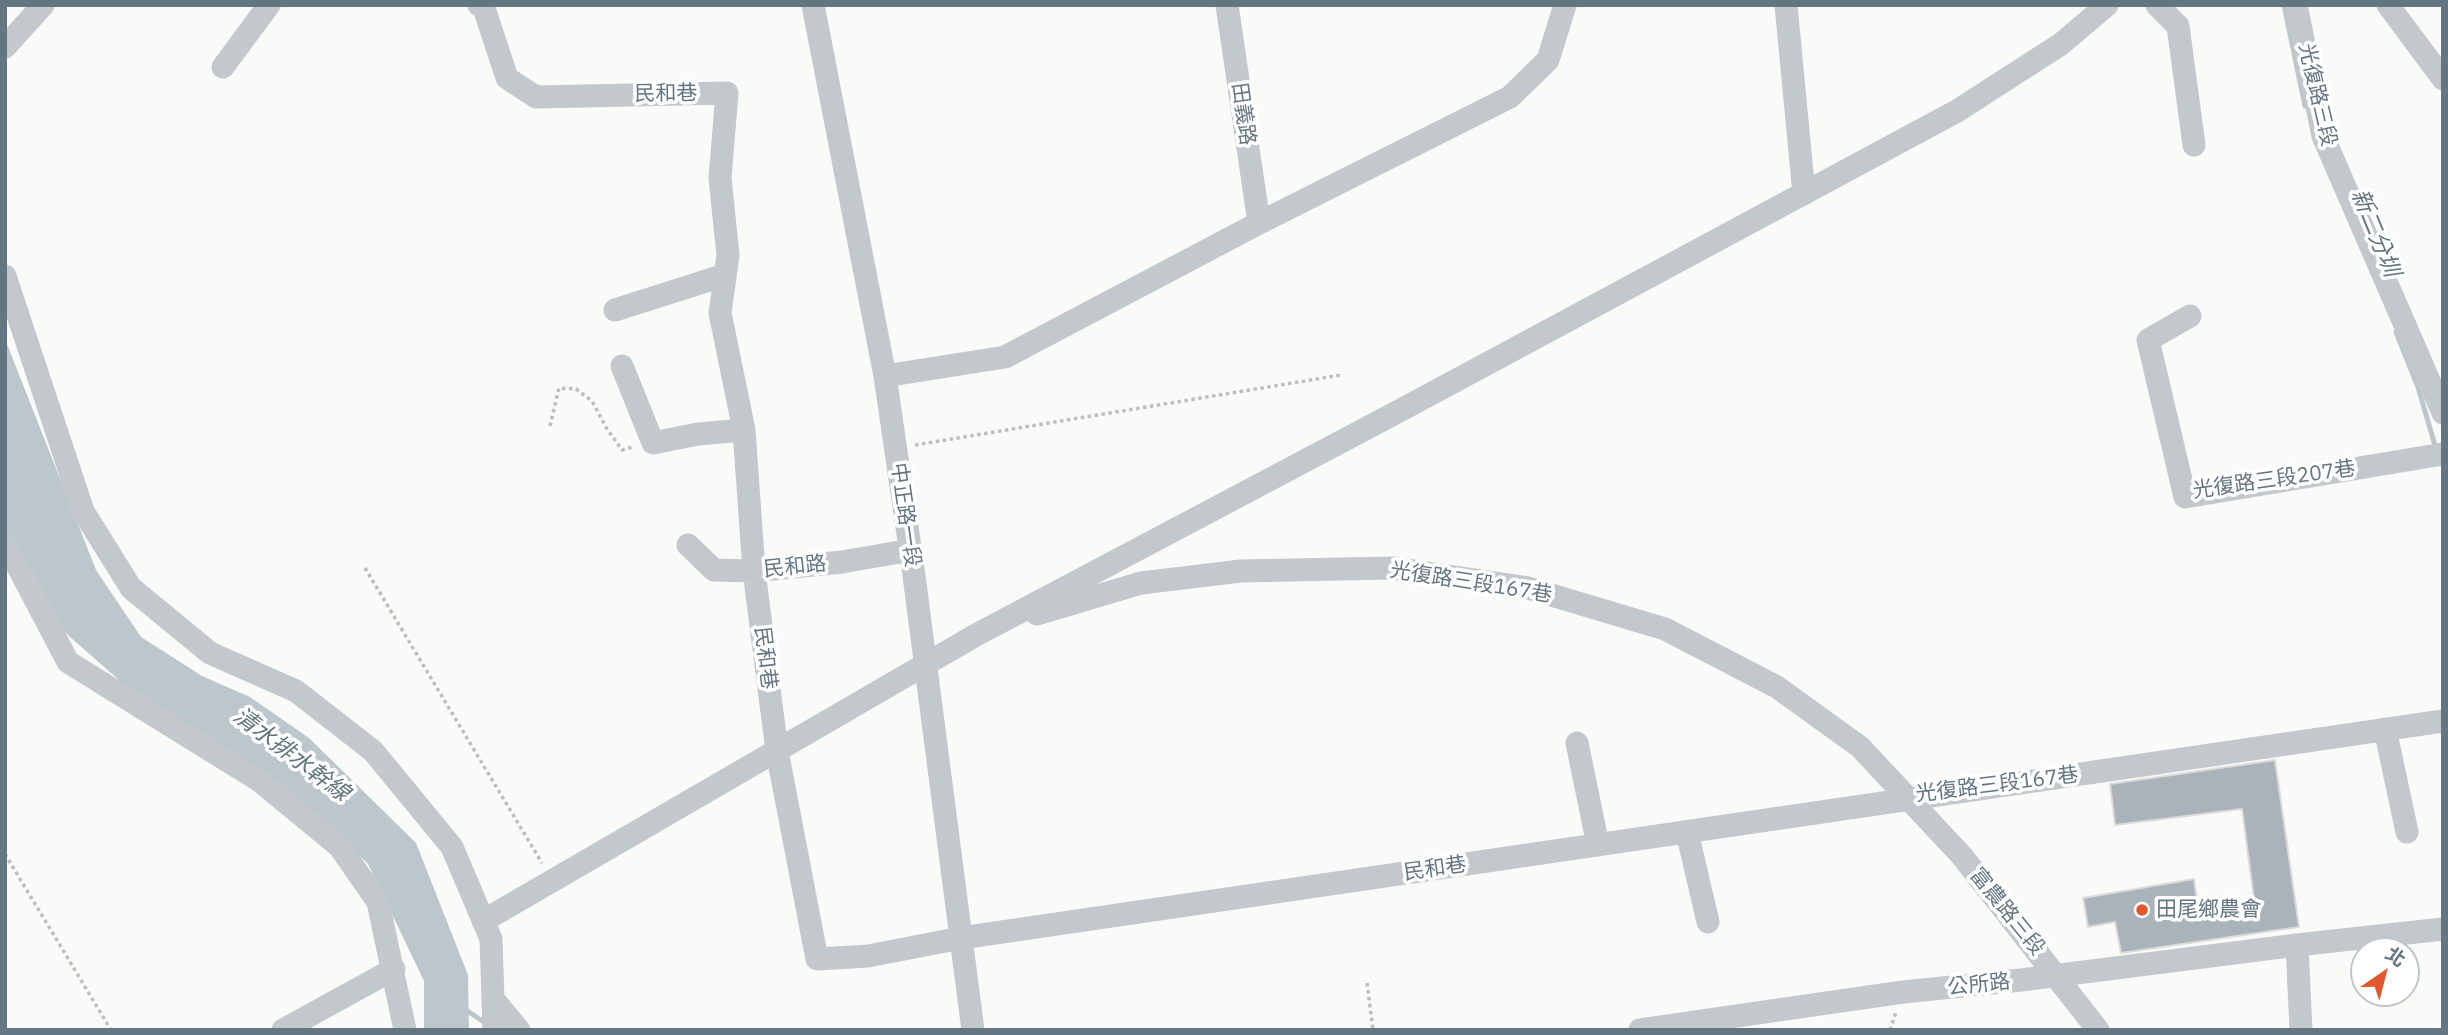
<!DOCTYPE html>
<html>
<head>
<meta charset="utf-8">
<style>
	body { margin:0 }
	#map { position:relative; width:2448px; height:1035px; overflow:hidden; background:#fafaf8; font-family:"IBM Plex Sans","Noto Sans TC",sans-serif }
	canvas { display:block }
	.frame { position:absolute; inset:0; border:7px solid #657683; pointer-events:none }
	.north { position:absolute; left:2350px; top:937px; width:70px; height:70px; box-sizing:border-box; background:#fff; border:2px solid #c1c8cd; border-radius:50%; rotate:35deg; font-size:19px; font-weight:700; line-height:28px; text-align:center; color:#657683 }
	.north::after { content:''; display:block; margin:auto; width:24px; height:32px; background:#e4572e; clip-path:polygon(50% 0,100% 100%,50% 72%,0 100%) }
</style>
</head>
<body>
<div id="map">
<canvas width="2448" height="1035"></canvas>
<div class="frame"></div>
<div class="north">北</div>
</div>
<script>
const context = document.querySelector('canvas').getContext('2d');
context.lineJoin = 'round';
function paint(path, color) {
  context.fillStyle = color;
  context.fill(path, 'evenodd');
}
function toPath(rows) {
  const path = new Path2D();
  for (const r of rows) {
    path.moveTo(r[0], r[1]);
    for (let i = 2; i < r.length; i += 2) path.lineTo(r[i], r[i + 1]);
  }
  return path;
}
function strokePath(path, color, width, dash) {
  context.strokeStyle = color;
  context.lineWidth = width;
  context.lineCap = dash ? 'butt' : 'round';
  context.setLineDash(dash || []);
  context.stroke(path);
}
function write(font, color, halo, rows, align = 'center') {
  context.font = font + ' "IBM Plex Sans","Noto Sans TC",sans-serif';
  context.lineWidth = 7;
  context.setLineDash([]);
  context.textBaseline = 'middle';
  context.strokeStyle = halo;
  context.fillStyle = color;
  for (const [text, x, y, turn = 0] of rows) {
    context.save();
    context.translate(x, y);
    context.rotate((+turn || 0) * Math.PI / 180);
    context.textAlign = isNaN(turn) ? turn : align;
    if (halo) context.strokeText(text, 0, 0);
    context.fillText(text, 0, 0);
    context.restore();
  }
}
const water = toPath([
	[5,339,96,570,141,637,202,676,250,697,309,738,416,843,468,975,469,1030,424,1030,424,981,368,864,317,814,127,687,70,637,39,604,5,536]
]);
const stream = toPath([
	[2284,5,2305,106],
	[2396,332,2418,387,2436,449],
	[463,1008,487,1024]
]);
const building = toPath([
	[2275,760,2299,927,2121,953,2115,922,2088,927,2083,898,2194,879,2198,906,2254,899,2242,809,2115,825,2110,784,2275,760]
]);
const path = toPath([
	[550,426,559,388,576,389,592,401,607,429,622,450,633,447],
	[915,445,1341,375],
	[365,568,542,863],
	[5,854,111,1030],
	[1367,983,1373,1030],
	[1890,1030,1896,1012]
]);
const minor = toPath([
	[479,5,484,8,507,78,536,97,727,93,720,178,728,255,720,313,744,430,754,571,777,751,817,959,868,956,961,938,2443,721],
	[813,5,885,376,913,568,973,1030],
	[1227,5,1259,223],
	[1786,5,1804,194],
	[2157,5,2178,26,2194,145],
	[2296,5,2323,136,2443,413],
	[2388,5,2443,79],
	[5,47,43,5],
	[223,67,269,5],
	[5,276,83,511,131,588,210,653,296,691,373,751,452,847,491,939,494,1030],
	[615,310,725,275],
	[2190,316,2148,340,2185,497,2443,454],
	[622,366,653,443,698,434,744,430],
	[885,376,1005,357,1259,223,1510,97,1548,60,1565,5],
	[5,542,68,662,260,781,339,846,378,902,405,1030],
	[688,545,714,570,754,571,842,562,911,550],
	[1037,614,1141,583,1241,571,1392,568,1528,588,1665,629,1777,687,1860,747,1962,856,2098,1030],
	[2385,729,2407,832],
	[1577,743,1598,845],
	[1687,832,1708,922],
	[483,921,976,635,1401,410,1957,111,2061,44,2107,5],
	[2297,945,2301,1030],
	[494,1000,519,1030],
	[283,1030,394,969],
	[1640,1030,1903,992,2021,980,2297,945,2443,929]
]);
const markers = [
	[2142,910,7,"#e4572e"]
];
const streetNames = [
	["民和巷",666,94,-1],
	["光復路三段",2317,95,77],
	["田義路",1243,114,82],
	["光復路三段207巷",2274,480,-8],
	["中正路一段",905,515,82],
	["民和路",795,567,-6],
	["光復路三段167巷",1471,583,9],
	["民和巷",765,658,83],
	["光復路三段167巷",1997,785,-7],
	["民和巷",1435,869,-8],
	["富農路三段",2007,912,51],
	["公所路",1979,985,-6]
];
const poiNames = [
	["田尾鄉農會",2156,910]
];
const waterNames = [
	["新二分圳",2375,233,68],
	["清水排水幹線",291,755,37]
];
paint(water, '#bbc7cb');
strokePath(stream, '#bbc7cb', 5);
paint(building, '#aab3b9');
strokePath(building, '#dcdcda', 2);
strokePath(path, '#bbbfc2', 3.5, [3.5, 3.5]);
strokePath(minor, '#c3c8cc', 23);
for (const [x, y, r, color] of markers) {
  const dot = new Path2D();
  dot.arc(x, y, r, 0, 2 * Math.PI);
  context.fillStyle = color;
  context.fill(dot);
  strokePath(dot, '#fff', 2.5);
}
write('21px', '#657683', '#fff', streetNames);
write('21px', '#657683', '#fff', poiNames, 'left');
write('italic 23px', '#60757c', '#fff', waterNames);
</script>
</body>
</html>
